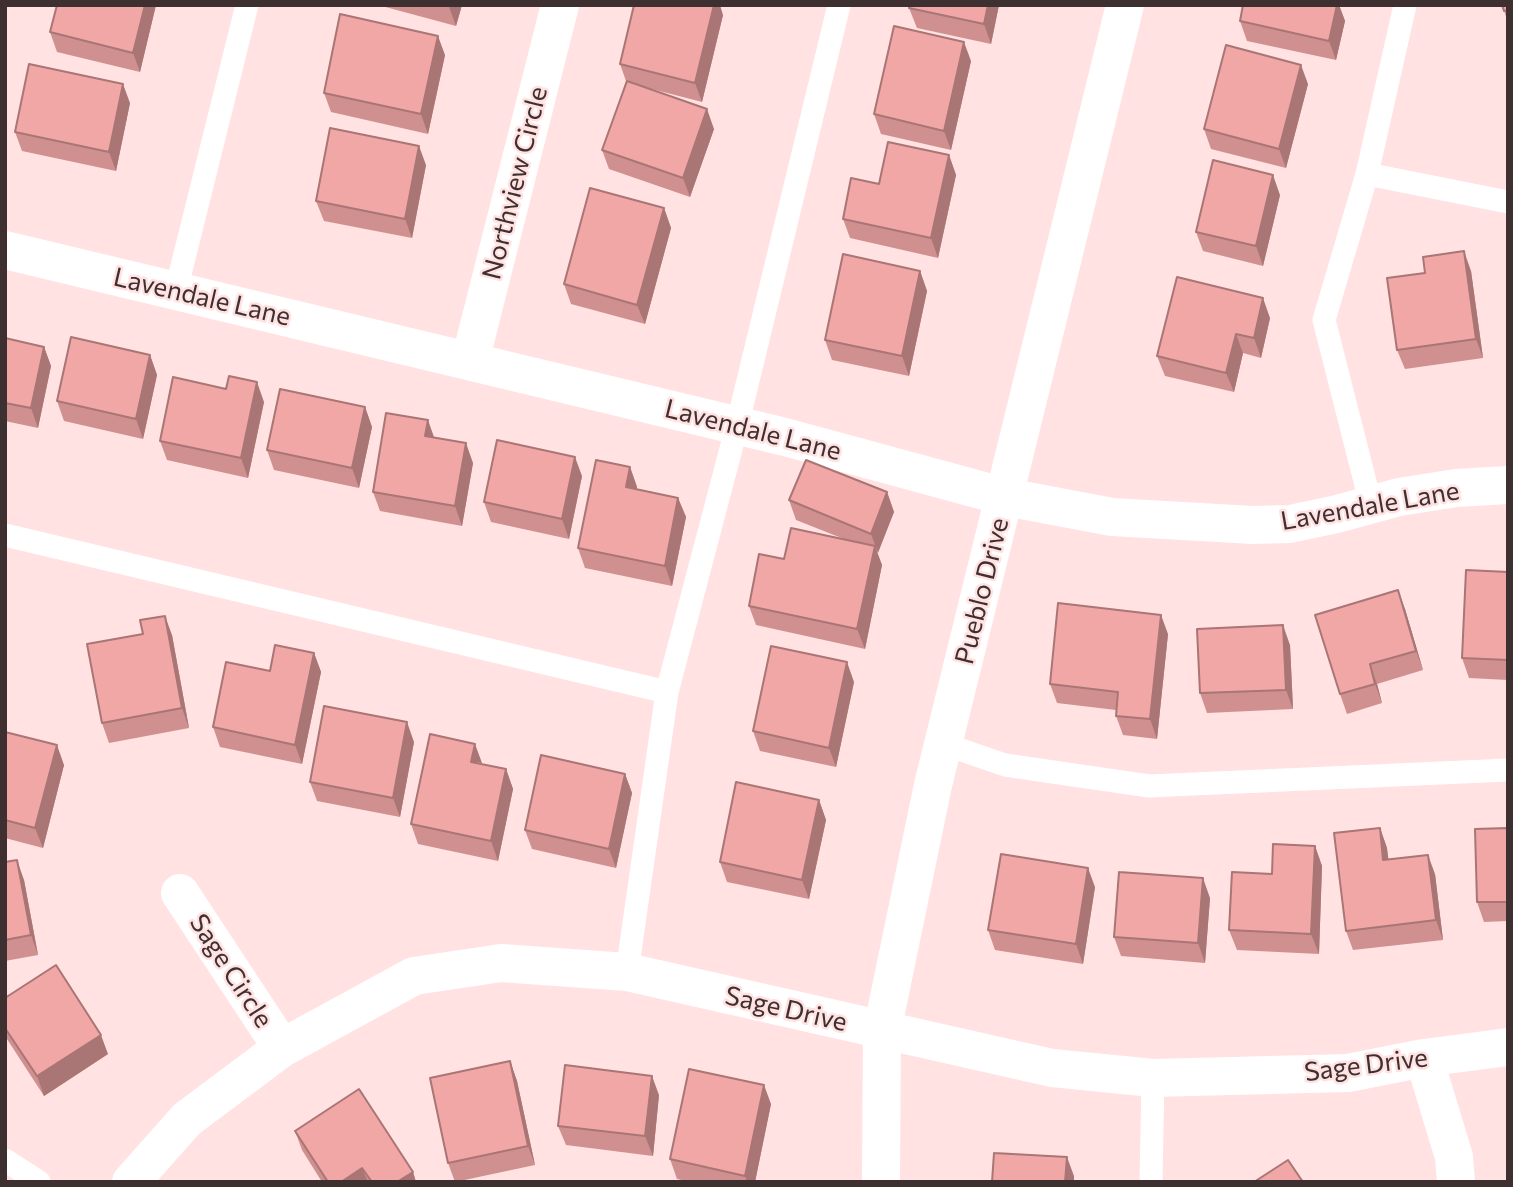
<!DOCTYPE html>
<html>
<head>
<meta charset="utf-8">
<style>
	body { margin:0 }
	#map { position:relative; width:1513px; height:1187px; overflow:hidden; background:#ffe2e1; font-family:Commissioner,sans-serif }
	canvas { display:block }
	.frame { position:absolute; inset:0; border:7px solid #3e3030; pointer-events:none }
</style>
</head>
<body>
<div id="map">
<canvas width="1513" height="1187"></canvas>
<div class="frame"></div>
</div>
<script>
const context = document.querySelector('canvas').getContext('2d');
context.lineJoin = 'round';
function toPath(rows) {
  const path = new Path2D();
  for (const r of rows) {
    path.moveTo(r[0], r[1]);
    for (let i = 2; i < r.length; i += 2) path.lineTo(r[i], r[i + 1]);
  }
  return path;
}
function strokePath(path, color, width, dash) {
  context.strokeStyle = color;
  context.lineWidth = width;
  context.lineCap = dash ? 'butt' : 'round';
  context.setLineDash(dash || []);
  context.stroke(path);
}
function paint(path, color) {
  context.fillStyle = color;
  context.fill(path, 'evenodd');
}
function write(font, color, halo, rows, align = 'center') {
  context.font = font + ' Commissioner,sans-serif';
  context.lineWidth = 5;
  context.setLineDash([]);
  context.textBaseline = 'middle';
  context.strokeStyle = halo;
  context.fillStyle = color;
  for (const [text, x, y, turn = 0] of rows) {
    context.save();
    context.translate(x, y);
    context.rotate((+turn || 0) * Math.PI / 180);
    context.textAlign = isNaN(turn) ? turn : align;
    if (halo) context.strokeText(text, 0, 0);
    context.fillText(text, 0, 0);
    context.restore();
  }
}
const lane = toPath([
	[1367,174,1508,202],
	[176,290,247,5],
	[1371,505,1324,320,1367,174,1405,5],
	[5,535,667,692],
	[944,744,1005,765,1149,786,1508,770],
	[627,972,667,692,737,426,839,5],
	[5,1160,39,1182],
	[1151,1182,1153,1078]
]);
const street = toPath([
	[5,250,785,437,1006,497,1112,517,1253,525,1290,524,1337,514,1399,497,1456,488,1508,485],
	[470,361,560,5],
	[180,893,282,1048],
	[1424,1058,1454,1157,1456,1182],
	[131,1182,187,1119,282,1048,414,976,501,963,627,972,1052,1068,1153,1078,1348,1073,1424,1058,1508,1047],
	[881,1182,882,1031,933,785,1125,5]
]);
const wall = toPath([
	[57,5,156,5,140,72,57,52,50,32],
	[378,5,462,5,456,26],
	[910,5,999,5,991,44,917,28,909,8],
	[1243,5,1339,5,1345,21,1336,60,1247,41,1240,21],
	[1508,5,1508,22,1504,11],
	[723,15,702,102,648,88,714,129,690,197,609,169,602,150,626,81,620,64],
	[445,55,428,134,331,112,324,93],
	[971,61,951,150,881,134,874,114],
	[1308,84,1286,168,1211,149,1204,129],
	[130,103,116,171,22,151,15,132],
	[949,155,956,175,938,258,850,238,843,219,879,184],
	[426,165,412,238,324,221,316,201],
	[1280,195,1263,266,1203,251,1196,232],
	[664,208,671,228,645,324,571,304,564,284],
	[920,271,927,291,909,376,832,360,825,340],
	[1471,271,1483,358,1405,369,1397,350],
	[1270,318,1261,358,1243,353,1234,392,1165,376,1157,356],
	[5,331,7,339,44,347,51,366,38,428,5,421],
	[150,355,157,375,143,439,64,421,57,401],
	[226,389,264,402,248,478,167,460,160,441],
	[365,407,372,427,359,488,274,470,267,450],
	[435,438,473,463,462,526,380,511,373,492],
	[630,467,637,487,637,489,678,498,686,517,672,586,585,568,578,548],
	[582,476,569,539,491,522,484,502],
	[887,492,894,512,877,553,882,565,865,649,756,625,749,606,784,559,844,539,796,520,789,500],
	[1508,572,1508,680,1469,678,1462,658],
	[1405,609,1423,670,1377,684,1382,703,1347,714,1340,694],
	[1168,634,1157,739,1123,735,1116,716,1116,710,1057,703,1050,684],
	[172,635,189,728,109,743,102,723],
	[1290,645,1293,709,1207,713,1200,693],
	[314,653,321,672,302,764,220,747,213,727,270,671],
	[854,682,836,767,760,751,753,731],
	[5,732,64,765,43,848,5,838],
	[414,742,400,817,317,801,310,782],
	[482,764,506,769,513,789,498,861,418,844,411,824],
	[625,774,632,793,616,868,532,849,525,830],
	[819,800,826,820,809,899,727,882,720,862],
	[1380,828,1387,848,1388,860,1435,874,1443,940,1353,950,1346,931],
	[1508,828,1508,921,1484,922,1477,902],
	[1315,846,1322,866,1319,954,1237,950,1229,930,1272,874],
	[5,862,24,880,38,955,5,961],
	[1095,887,1083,964,995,950,988,930],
	[1210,898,1205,963,1121,956,1114,937],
	[5,998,108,1054,44,1096,5,1036],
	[510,1061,517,1081,535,1165,455,1182,448,1163],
	[659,1095,653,1156,566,1145,558,1126],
	[771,1104,755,1182,691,1182,677,1179,670,1159],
	[295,1131,413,1172,416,1182,322,1182,302,1150]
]);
const shadedWall = toPath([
	[145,5,156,5,140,72,133,53],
	[450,5,462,5,456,26,449,7],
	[714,5,720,5,723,15,702,102,695,83],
	[988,5,999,5,991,44,984,24],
	[1337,5,1339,5,1345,21,1336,60,1329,41],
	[438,36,445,55,428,134,421,114],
	[964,42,971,61,951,150,944,131],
	[1301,65,1308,84,1286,168,1279,149],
	[123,84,130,103,116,171,109,152],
	[707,109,714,129,690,197,683,178],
	[419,146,426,165,412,238,405,219],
	[949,155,956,175,938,258,931,238],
	[1273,175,1280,195,1263,266,1256,246],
	[664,208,671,228,645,324,637,305],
	[1464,251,1471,271,1483,358,1476,339],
	[920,271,927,291,909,376,902,356],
	[1263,298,1270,318,1261,358,1254,338],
	[1236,334,1243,353,1234,392,1226,373],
	[44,347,51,366,38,428,31,408],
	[150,355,157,375,143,439,136,419],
	[257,382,264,402,248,478,241,458],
	[365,407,372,427,359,488,352,468],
	[428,420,435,440,425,436],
	[466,443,473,463,462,526,455,506],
	[575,457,582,476,569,539,562,519],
	[630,467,637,487,633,506,626,487],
	[887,492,894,512,878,553,871,534],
	[678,498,686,517,672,586,665,566],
	[875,546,882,565,865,649,857,629],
	[1398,590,1405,609,1423,670,1416,651],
	[1161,615,1168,634,1157,739,1150,719],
	[165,616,172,635,189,728,182,708],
	[1283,625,1290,645,1293,709,1286,690],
	[314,653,321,672,302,764,295,745],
	[847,662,854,682,836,767,829,748],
	[1370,664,1377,684,1382,703,1375,684],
	[407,722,414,742,400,817,393,798],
	[475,744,482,763,471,762],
	[57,745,64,765,43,848,35,828],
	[506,769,513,789,498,861,491,841],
	[625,774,632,793,616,868,609,849],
	[819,800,826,820,809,899,802,880],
	[1380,828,1387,848,1391,880,1383,860],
	[1315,846,1322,866,1319,954,1311,934],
	[1428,855,1435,874,1443,940,1436,920],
	[17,860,24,880,38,955,31,935],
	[1088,868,1095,887,1083,964,1076,944],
	[1203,878,1210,898,1205,963,1198,943],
	[101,1035,108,1054,44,1096,37,1076],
	[510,1061,517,1081,535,1165,528,1146],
	[652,1076,659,1095,653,1156,645,1136],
	[764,1085,771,1104,755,1182,747,1182,745,1176],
	[1067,1157,1074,1176,1074,1182,1065,1182],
	[362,1168,368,1182,341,1182],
	[413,1172,416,1182,397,1182]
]);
const building = toPath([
	[57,5,145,5,133,53,50,32,57,5],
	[634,5,714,5,695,83,620,64,634,5],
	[910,5,988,5,984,24,909,8,910,5],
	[1243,5,1337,5,1329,41,1240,21,1243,5],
	[1502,5,1508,5,1508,10,1504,11,1502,5],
	[340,14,438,36,421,114,324,93,340,14],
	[894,26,964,42,944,131,874,114,894,26],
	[1226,45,1301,65,1279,149,1204,129,1226,45],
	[29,64,123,84,109,152,15,132,29,64],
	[627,81,707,109,683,178,602,150,627,81],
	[330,128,419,146,405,219,316,201,330,128],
	[888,142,949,155,931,238,843,219,851,178,879,184,888,142],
	[1213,160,1273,175,1256,246,1196,232,1213,160],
	[590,188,664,208,637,305,564,284,590,188],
	[1464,251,1476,339,1397,350,1387,278,1425,273,1423,257,1464,251],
	[843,254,920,271,902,356,825,340,843,254],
	[1177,277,1263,298,1254,338,1236,334,1226,373,1157,356,1177,277],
	[71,337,150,355,136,419,57,401,71,337],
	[5,338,44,347,31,408,5,403,5,338],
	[229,376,257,382,241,458,160,441,173,377,226,389,229,376],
	[280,389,365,407,352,468,267,450,280,389],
	[386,413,428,420,425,436,466,443,455,506,373,492,386,413],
	[497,440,575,457,562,519,484,502,497,440],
	[596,460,630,467,626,487,678,498,665,566,578,548,596,460],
	[806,460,887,492,871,534,789,500,806,460],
	[791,528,875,546,857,629,749,606,759,554,784,559,791,528],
	[1466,570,1508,572,1508,660,1462,658,1466,570],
	[1398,590,1416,651,1370,664,1375,684,1340,694,1315,615,1398,590],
	[1058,603,1161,615,1150,719,1116,716,1118,692,1050,684,1058,603],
	[165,616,182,708,102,723,87,644,143,634,140,620,165,616],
	[1283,625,1286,690,1200,693,1197,629,1283,625],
	[275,645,314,653,295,745,213,727,226,662,270,671,275,645],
	[771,646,847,662,829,748,753,731,771,646],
	[324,706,407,722,393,798,310,782,324,706],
	[5,732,57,745,35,828,5,820,5,732],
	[430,734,475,744,471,762,506,769,491,841,411,824,430,734],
	[541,755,625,774,609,849,525,830,541,755],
	[736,782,819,800,802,880,720,862,736,782],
	[1380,828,1383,860,1428,855,1436,920,1346,931,1334,833,1380,828],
	[1508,828,1508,902,1477,902,1475,829,1508,828],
	[1273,844,1315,846,1311,934,1229,930,1232,872,1272,874,1273,844],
	[1001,854,1088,868,1076,944,988,930,1001,854],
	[17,860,31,935,5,940,5,862,17,860],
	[1119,872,1203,878,1198,943,1114,937,1119,872],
	[56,965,101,1035,37,1076,5,1028,5,998,56,965],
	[510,1061,528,1146,448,1163,430,1078,510,1061],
	[565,1065,652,1076,645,1136,558,1126,565,1065],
	[689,1069,764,1085,745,1176,670,1159,689,1069],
	[359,1089,413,1172,397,1182,372,1182,362,1168,341,1182,328,1182,295,1131,359,1089],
	[994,1153,1067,1157,1065,1182,992,1182,994,1153],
	[1288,1160,1303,1182,1254,1182,1288,1160]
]);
const streetNames = [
	["Northview Circle",515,183,-76],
	["Lavendale Lane",202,297,13],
	["Lavendale Lane",753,430,14],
	["Lavendale Lane",1370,506,-10],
	["Pueblo Drive",982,591,-76],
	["Sage Circle",231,971,57],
	["Sage Drive",786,1009,13],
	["Sage Drive",1366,1065,-7]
];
strokePath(lane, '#fff', 23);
strokePath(street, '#fff', 38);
paint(wall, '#d09090');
paint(shadedWall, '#a97575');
paint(building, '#f2a7a7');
strokePath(building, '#a97575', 2);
write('26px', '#3e3030', '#ffe2e1', streetNames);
</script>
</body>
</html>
